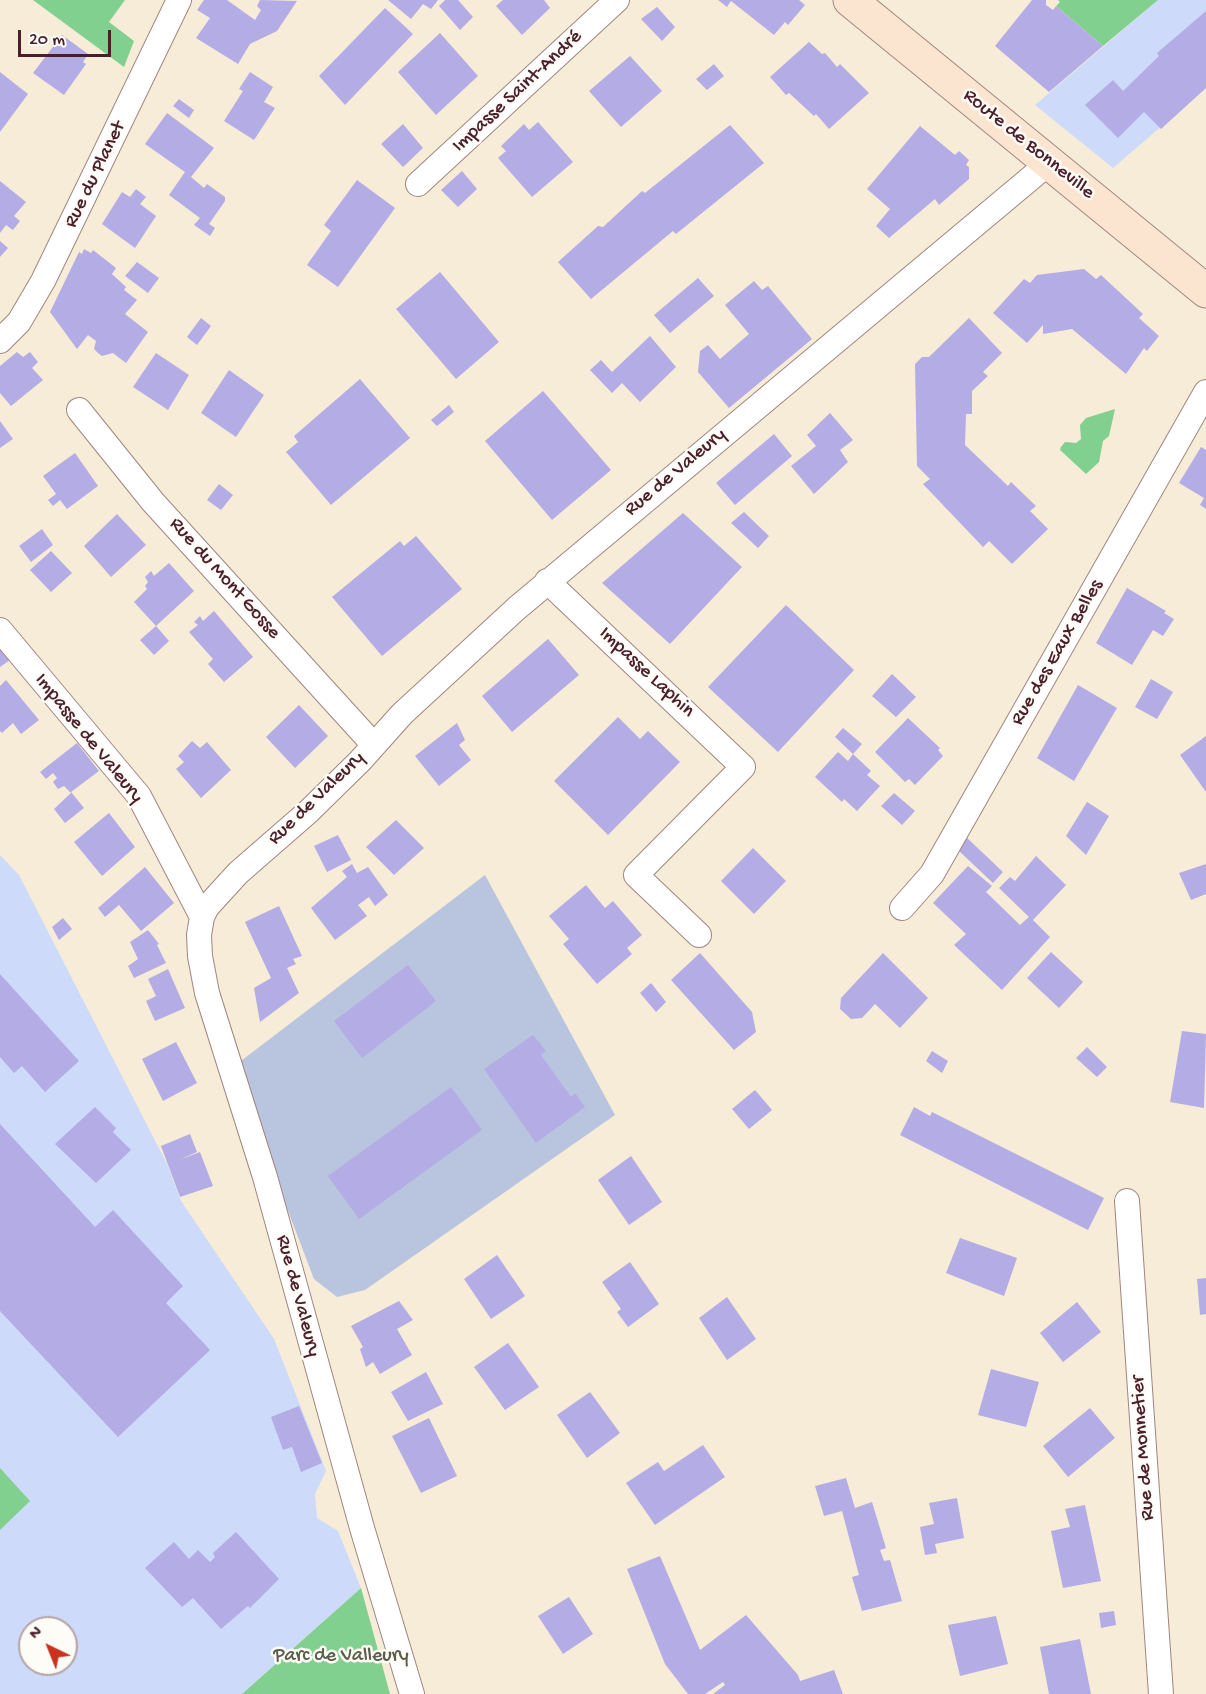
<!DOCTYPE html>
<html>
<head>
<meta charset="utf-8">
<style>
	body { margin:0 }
	#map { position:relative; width:1206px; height:1694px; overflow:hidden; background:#f6ecd7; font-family:"Gochi Hand",sans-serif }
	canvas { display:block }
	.north { position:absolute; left:18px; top:1616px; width:60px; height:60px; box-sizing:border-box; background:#fdfcf7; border:2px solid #b5a4a5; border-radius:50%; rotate:317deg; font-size:16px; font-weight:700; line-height:24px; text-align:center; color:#4a1f2b }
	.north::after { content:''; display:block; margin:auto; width:21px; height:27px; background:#c8321e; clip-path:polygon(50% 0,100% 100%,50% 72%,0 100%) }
	.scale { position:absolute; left:18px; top:30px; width:93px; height:27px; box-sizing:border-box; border:3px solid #4a1f2b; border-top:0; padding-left:8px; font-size:18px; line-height:21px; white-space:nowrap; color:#4a1f2b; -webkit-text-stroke:4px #fdfcf7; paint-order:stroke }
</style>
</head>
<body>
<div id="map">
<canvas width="1206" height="1694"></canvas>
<div class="north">N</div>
<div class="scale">20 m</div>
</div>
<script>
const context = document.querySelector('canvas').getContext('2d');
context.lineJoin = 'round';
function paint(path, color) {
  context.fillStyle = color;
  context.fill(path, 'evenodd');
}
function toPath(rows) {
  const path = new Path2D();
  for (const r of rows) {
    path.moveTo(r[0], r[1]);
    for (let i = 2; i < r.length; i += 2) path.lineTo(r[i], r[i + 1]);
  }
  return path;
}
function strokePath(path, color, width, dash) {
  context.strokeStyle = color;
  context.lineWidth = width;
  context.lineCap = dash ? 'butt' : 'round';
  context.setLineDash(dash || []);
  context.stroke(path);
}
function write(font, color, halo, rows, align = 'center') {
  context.font = font + ' "Gochi Hand",sans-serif';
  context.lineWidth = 5;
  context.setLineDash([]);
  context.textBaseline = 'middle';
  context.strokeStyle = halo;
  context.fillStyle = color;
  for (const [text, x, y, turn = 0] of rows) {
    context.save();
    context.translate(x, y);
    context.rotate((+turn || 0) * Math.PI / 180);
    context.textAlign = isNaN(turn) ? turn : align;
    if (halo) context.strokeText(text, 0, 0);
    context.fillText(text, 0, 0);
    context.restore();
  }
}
const built = toPath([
	[1158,0,1206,0,1206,88,1113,168,1035,105],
	[0,855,19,875,167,1164,181,1201,274,1339,326,1471,315,1494,317,1518,338,1531,361,1588,242,1694,0,1694],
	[30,1628,66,1628,66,1664,30,1664]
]);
const industrial = toPath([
	[485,875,615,1115,365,1290,337,1297,314,1279,233,1067]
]);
const green = toPath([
	[33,0,125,0,109,22,134,41,124,67],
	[1058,0,1158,0,1103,46,1056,6,1060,2],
	[1115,409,1109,436,1103,441,1099,462,1086,474,1060,450,1061,447,1065,442,1076,443,1081,439,1080,425,1086,418],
	[0,1468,30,1501,0,1530],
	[361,1588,390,1694,242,1694]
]);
const building = toPath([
	[204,0,227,0,255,20,261,10,257,6,260,0,297,1,277,31,250,44,238,64,196,38,210,18,197,10],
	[388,0,438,0,431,9,423,4,411,19],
	[445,0,458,0,473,17,460,30,439,6],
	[503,0,544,0,550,8,522,35,496,6],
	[718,0,799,0,805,5,788,25,785,22,774,35,731,1,727,7],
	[1032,0,1046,0,1046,5,1053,10,1056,6,1103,46,1049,92,995,46],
	[657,7,675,27,662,41,641,19],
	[385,8,413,34,345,105,319,76],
	[1206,11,1206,88,1161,129,1144,112,1118,138,1085,105,1113,80,1123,91,1159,56,1157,53],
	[440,33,478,76,436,115,398,72],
	[62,35,88,54,83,62,86,64,64,95,33,73],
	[809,42,822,54,825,53,837,67,840,64,869,93,829,129,816,114,814,116,789,93,786,95,770,77],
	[630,56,662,91,621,127,589,91],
	[714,64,724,76,707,90,696,79],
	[0,72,28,94,0,132],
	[250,72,273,87,264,102,275,108,254,140,224,121,243,91,239,89],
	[179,99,194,110,189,118,173,106],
	[167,113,214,148,191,177,204,188,207,184,225,197,225,201,209,224,215,228,210,236,194,225,200,218,169,195,185,172,145,144],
	[538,122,573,162,532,197,498,158,506,151,501,146,524,124,529,130],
	[403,124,423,148,403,167,381,144],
	[730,125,764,163,676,234,673,231,591,299,558,262,598,226,603,227,642,191,645,193],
	[920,126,955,155,959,151,969,160,966,165,969,167,969,179,939,205,935,199,889,238,876,226,890,209,867,189],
	[462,171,477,189,458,207,441,190],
	[357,180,395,208,338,287,307,265,331,231,324,225],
	[0,181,26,202,14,216,20,221,13,230,6,225,0,233],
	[136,189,146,197,140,204,156,216,135,248,102,224,122,192,130,197],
	[0,241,8,248,0,257],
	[84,249,91,253,93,250,116,268,112,274,126,287,124,290,137,300,125,314,148,332,126,363,113,353,102,356,98,353,94,349,96,341,88,335,77,349,50,312,79,252,82,254],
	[137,262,159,278,148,293,125,276],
	[1084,269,1096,279,1101,275,1143,314,1139,318,1159,336,1147,351,1144,348,1126,374,1072,329,1043,334,1043,325,1027,343,993,313,1024,279,1030,283,1037,275],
	[440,272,499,342,456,379,396,309],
	[698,278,714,296,670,333,654,315],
	[754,281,762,290,768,286,812,339,729,408,698,372,700,351,708,345,720,359,749,334,725,305],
	[201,318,211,326,197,345,187,337],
	[969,318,1002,353,983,372,988,376,972,391,972,414,966,414,965,445,1008,486,1011,482,1036,506,1030,511,1048,529,1012,564,989,541,983,547,923,484,930,479,917,466,915,364,922,357,929,357],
	[650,336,676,367,640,402,622,383,612,393,590,370,601,360,612,372],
	[17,352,23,357,30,352,38,362,32,368,43,380,11,406,0,393,0,366],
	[156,353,189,375,168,410,133,387],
	[229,370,264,395,236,437,201,413],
	[360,379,410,438,331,505,286,452,298,442,294,436],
	[543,391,611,470,552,520,485,441],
	[449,405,454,412,437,426,431,420],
	[830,413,853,440,840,450,848,462,814,494,791,466,816,446,807,435],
	[0,421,13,439,0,448],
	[774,434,792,456,735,505,716,483],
	[1201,447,1206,450,1206,509,1200,505,1204,498,1179,483],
	[75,453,98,486,67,509,60,500,53,506,48,500,56,494,43,476],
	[219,484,233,495,221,510,207,500],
	[744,512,769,536,758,548,731,523],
	[683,513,742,567,670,644,602,583],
	[117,514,146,545,111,577,84,546],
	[42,529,53,545,31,562,19,546],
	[416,536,462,589,382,656,332,597,400,541,404,546],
	[51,551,72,573,51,592,30,570],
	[169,563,194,591,156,626,134,602,147,589,145,586,148,582,145,577,151,571,154,576],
	[1127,588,1166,611,1164,613,1174,619,1163,636,1153,630,1132,665,1096,643],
	[786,605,854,670,778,752,708,687],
	[214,611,253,657,224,682,208,664,213,659,189,632,198,625,194,622,200,616,203,621],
	[156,626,169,641,154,655,140,640],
	[548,639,579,675,512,732,482,696],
	[0,647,10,660,0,667],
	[892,674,916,697,896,717,872,696],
	[1151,679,1173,692,1157,719,1135,707],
	[6,680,39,720,21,734,13,723,2,733,0,731,0,686],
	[1078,685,1117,708,1074,781,1037,758],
	[299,705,328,736,295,768,266,737],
	[618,717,640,739,648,731,680,762,608,835,554,781],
	[908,718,940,748,938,750,943,756,915,785,909,779,905,782,875,752],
	[457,723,465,740,459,745,471,760,439,786,415,756],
	[843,728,862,744,853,754,835,737],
	[1206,736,1206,792,1180,755],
	[192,741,200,748,207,742,231,770,201,798,176,769,184,762,178,756],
	[77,743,99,771,71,792,84,808,65,823,54,809,71,793,64,786,58,789,53,782,57,778,53,773,46,779,40,772],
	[838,752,848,761,853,754,871,771,867,775,880,786,857,811,844,799,842,802,815,777],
	[894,793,915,811,902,825,881,806],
	[1087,802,1109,816,1086,855,1066,836],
	[109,813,135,847,102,876,74,842],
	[396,820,424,848,394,875,366,847],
	[338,835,351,860,327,872,314,846],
	[965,836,1003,872,993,883,958,850],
	[753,848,786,881,754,914,721,881],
	[1036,856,1066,885,1033,920,1050,937,1002,990,954,945,966,934,933,903,968,866,992,886,986,892,1020,925,1029,917,999,888,1010,877,1015,881],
	[352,864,357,873,368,867,388,895,375,906,369,897,358,905,367,916,335,940,311,908,347,877,342,871],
	[1206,864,1206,894,1191,900,1179,873],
	[145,867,174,903,141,931,119,905,105,917,98,908],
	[586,885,605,908,613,901,642,935,627,948,632,954,597,984,563,944,569,939,549,916],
	[279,906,302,956,293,959,296,964,287,968,299,993,260,1022,254,988,271,978,245,922],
	[63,918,72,929,59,940,52,927],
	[148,930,159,944,157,945,166,963,134,978,128,966,138,959,130,942],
	[1051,952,1083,982,1059,1008,1027,978],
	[700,953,752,1012,756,1032,734,1050,671,980],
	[883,953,928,998,900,1028,875,1004,862,1018,851,1019,840,1009,841,998],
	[408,965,436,1001,362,1058,334,1021],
	[168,969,185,1008,155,1021,146,1001,156,996,148,979],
	[0,974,79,1061,45,1092,22,1066,14,1073,0,1057],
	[651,983,666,1002,656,1012,640,993],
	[1182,1031,1206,1034,1204,1108,1170,1102],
	[533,1035,546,1051,541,1055,571,1097,575,1093,585,1107,536,1143,484,1069],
	[176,1042,197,1083,163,1101,142,1059],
	[1087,1047,1107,1067,1097,1077,1076,1058],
	[932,1051,948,1061,942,1073,926,1061],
	[451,1087,482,1130,359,1219,328,1176],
	[755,1090,772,1110,749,1129,732,1109],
	[95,1107,116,1128,113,1132,131,1150,96,1183,55,1144],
	[914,1107,930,1116,932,1112,1104,1198,1088,1230,900,1135],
	[0,1124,95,1227,113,1210,183,1286,166,1303,210,1350,118,1437,0,1311],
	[190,1134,197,1152,179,1160,200,1152,213,1186,180,1197,161,1146],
	[631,1156,662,1202,629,1225,598,1180],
	[960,1238,1017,1258,1004,1296,946,1273],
	[497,1255,525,1296,491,1319,464,1279],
	[630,1262,659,1304,628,1327,617,1312,621,1309,602,1282],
	[1206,1278,1206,1314,1200,1315,1197,1279],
	[727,1297,756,1339,727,1360,699,1318],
	[399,1301,413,1320,397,1329,412,1355,380,1374,373,1362,366,1367,360,1349,363,1347,351,1326],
	[1077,1302,1101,1332,1063,1362,1040,1333],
	[508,1343,539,1387,505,1410,474,1367],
	[991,1369,1039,1382,1026,1427,978,1415],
	[426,1372,443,1404,408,1421,391,1392],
	[590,1392,620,1433,587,1458,557,1415],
	[299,1406,322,1463,301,1472,292,1447,283,1450,271,1417],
	[1090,1408,1115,1438,1068,1477,1043,1446],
	[429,1418,457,1476,421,1493,392,1436],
	[703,1445,725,1477,655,1525,626,1483,658,1462,664,1471],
	[846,1478,855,1508,872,1502,886,1548,880,1550,884,1561,890,1560,902,1601,862,1611,852,1577,859,1575,842,1511,824,1516,815,1486],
	[957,1498,964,1538,935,1544,937,1553,925,1555,920,1527,934,1524,929,1503],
	[1085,1505,1101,1581,1063,1588,1051,1531,1070,1527,1065,1509],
	[236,1532,279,1579,250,1608,248,1606,221,1629,193,1598,182,1607,145,1568,174,1542,189,1559,198,1550,210,1562,215,1557,213,1553],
	[660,1556,700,1650,746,1615,798,1675,800,1681,834,1670,843,1694,713,1694,725,1685,723,1682,705,1694,688,1694,665,1664,627,1569],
	[569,1597,593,1634,563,1654,538,1616],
	[1114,1611,1116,1625,1101,1628,1099,1613],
	[996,1616,1008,1664,960,1676,948,1625],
	[1080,1639,1091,1694,1049,1694,1040,1647]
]);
const minor = toPath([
	[418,184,617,0],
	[0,341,19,322,43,281,179,0],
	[79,410,153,502,373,744],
	[547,581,743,767,636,875,699,935],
	[0,630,139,796,202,917],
	[902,908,932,874,1206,392],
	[1127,1201,1161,1694],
	[412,1694,362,1528,265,1177,207,993,200,956,199,935,202,917,207,907,238,873,308,812,360,761,402,714,517,608,1050,162]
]);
const secondary = toPath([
	[850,0,1206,291]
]);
const streetNames = [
	["Impasse Saint-André",518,92,-43],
	["Route de Bonneville",1028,145,39],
	["Rue du Planet",96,175,-64],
	["Rue de Valeury",676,473,-40],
	["Rue du Mont Gosse",224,579,48],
	["Rue des Eaux Belles",1058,653,-60],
	["Impasse Laphin",646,673,43],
	["Impasse de Valeury",88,739,51],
	["Rue de Valeury",317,799,-44],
	["Rue de Valeury",297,1296,75],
	["Rue de Monnetier",1144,1448,-94]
];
const parkNames = [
	["Parc de Valleury",341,1657]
];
paint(built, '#cedafa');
paint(industrial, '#b9c4de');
paint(green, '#81d08f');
paint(building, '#b4ace5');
strokePath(minor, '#a08681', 26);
strokePath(secondary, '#a08681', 35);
strokePath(minor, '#fff', 24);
strokePath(secondary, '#fce5d0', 33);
write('20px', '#4a1f2b', '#fdfcf7', streetNames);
write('20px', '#5d5d4e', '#fdfcf7', parkNames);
</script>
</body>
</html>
